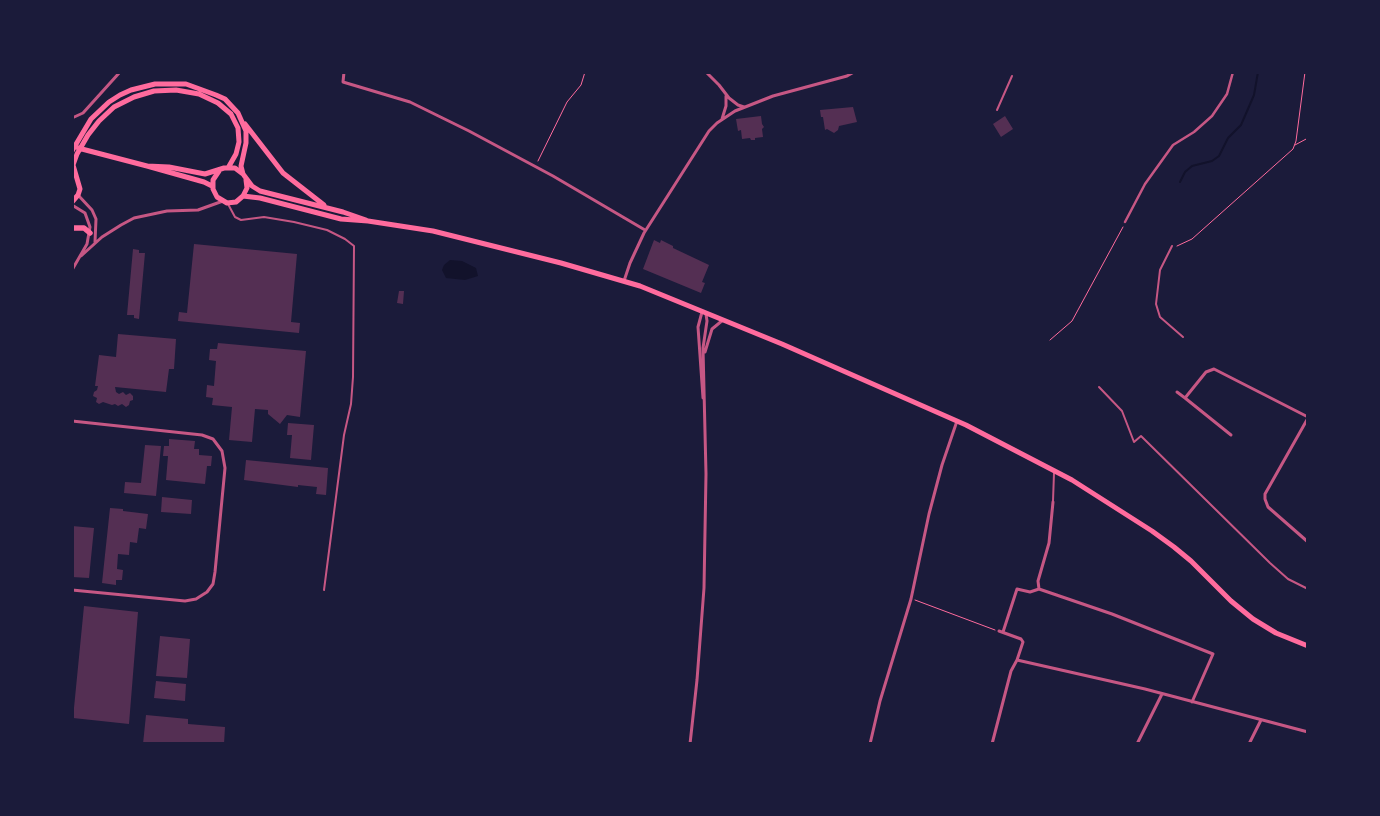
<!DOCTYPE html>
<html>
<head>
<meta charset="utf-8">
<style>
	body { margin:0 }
	#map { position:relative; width:1380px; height:816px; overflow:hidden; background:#1b1b3a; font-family:Inter,sans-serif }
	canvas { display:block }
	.frame { position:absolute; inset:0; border:74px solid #1b1b3a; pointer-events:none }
</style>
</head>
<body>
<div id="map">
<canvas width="1380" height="816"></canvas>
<div class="frame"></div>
</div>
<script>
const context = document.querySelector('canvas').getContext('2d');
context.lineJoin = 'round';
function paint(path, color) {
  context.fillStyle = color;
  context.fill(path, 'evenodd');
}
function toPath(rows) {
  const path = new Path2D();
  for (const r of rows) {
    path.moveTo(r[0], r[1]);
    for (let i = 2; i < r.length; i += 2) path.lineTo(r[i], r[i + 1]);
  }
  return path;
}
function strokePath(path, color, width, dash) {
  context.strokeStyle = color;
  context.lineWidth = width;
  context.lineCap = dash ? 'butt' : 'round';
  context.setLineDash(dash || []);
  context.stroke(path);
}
const water = toPath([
	[450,260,462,261,476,268,478,276,465,280,446,278,442,270,444,265]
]);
const stream = toPath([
	[1180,182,1185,172,1192,166,1212,161,1219,156,1228,138,1241,125,1254,95,1258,72]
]);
const building = toPath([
	[853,107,857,122,839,126,838,130,834,133,827,129,825,130,823,117,821,117,820,110],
	[761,116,762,124,764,127,762,129,763,137,755,138,755,140,751,140,750,138,742,139,741,130,738,131,736,119],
	[1005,116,1013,129,1001,137,993,124],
	[654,240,660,243,661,240,673,246,673,248,709,265,702,282,705,283,701,293,643,269],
	[194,244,297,254,291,322,300,323,299,333,178,321,179,312,187,313],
	[133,249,139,250,139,253,145,253,139,319,134,318,134,315,127,315],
	[399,291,404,291,403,304,397,303],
	[118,334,176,339,174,369,169,369,166,392,115,387,116,392,119,394,123,392,126,395,130,393,133,396,133,400,130,401,129,405,126,407,122,404,118,406,115,404,112,405,103,402,99,404,96,402,97,398,93,396,94,392,97,390,98,386,95,386,99,355,116,357],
	[218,343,306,351,300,417,287,415,280,424,268,414,268,410,255,409,252,442,229,440,232,407,212,405,213,398,206,397,207,385,214,386,216,361,209,360,210,349,217,349],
	[288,423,314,425,311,460,290,458,292,435,287,435],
	[169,439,195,441,194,449,199,449,199,455,212,456,211,466,207,466,205,484,166,480,168,456,163,456,164,446,169,446],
	[145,445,161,446,156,496,124,493,125,482,141,483],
	[246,460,328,468,326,495,316,494,317,487,298,485,298,487,244,480],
	[162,497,192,500,191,514,161,512],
	[110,508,123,509,123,511,148,514,146,529,139,528,137,543,130,542,129,555,118,554,117,569,123,570,122,580,116,580,116,585,102,583],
	[72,526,94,528,89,578,72,577],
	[84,606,138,612,129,724,73,718],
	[160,636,190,639,187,678,156,676],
	[156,681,186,684,185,701,154,698],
	[146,715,188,719,188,724,225,727,224,744,143,744]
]);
const path = toPath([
	[1295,145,1308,138],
	[538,161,567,102,581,85,585,72],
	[1177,246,1192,239,1293,149,1296,141,1305,72],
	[1050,340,1072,321,1123,227],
	[915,600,995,630]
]);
const service = toPath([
	[997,110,1012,76],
	[228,204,235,217,241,220,264,217,294,222,327,230,345,239,354,246,353,377,351,404,344,435,324,590],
	[1172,246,1160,270,1156,304,1160,317,1183,337],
	[1099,387,1122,411,1134,442,1141,436,1270,563,1288,579,1308,589],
	[1053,501,1054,473]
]);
const pedestrian = toPath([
	[1125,222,1145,184,1173,145,1194,132,1212,116,1227,94,1233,72]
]);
const minor = toPath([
	[344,72,343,82,410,102,469,131,553,176,645,230],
	[706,72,719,85,729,98,738,105,744,107],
	[72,118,83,113,120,72],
	[722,119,726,106,726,96],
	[78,195,92,210,96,219,95,242],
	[72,205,85,213,90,227,87,244,72,270],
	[81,256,102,237,121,225,134,218,167,211,198,210,223,201],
	[624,281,630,263,644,233,709,131,717,123,735,111,773,96,847,76,854,72],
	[702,312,698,327,703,398],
	[705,352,712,329,723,320],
	[1177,392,1185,398],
	[1308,418,1265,494,1265,499,1268,507,1308,542],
	[72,421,202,435,213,439,222,451,225,468,215,572,213,584,207,592,196,599,185,601,72,590],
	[1231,435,1185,398,1206,372,1214,369,1308,417],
	[1053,502,1049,543,1038,581,1039,589,1112,614,1213,654,1192,702],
	[1003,632,1017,589,1030,592,1039,589],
	[1017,660,1145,689,1308,732],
	[690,744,697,680,704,588,706,474,703,348,707,321,706,314],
	[870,744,880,701,911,599,929,514,942,465,957,421],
	[992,744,1011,671,1017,660,1023,642,1021,639,999,631],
	[1137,744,1162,694],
	[1249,744,1261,720]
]);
const primary = toPath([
	[245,124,283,173,324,205],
	[78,148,147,166,204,182,212,186],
	[72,151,91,119,109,102,120,95,131,90,155,84,186,84,216,95,225,99,238,113,246,131,246,143,241,166,243,174],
	[147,166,169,167,205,174,224,168,235,168,243,174,252,186,260,191,343,212,366,220],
	[219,171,213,180,213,189,217,197,227,203,236,202,243,196,247,188,246,180],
	[243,196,260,198,341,219,368,221,433,231,561,263,640,286,782,344,966,425,1072,480,1152,531,1174,547,1191,561,1231,601,1253,619,1276,633,1308,646],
	[72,202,78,195,80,189,73,165,77,154,88,135,99,121,114,107,134,97,154,91,176,90,199,94,218,103,231,114,238,128,239,142,236,154,228,168]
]);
const motorway = toPath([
	[72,228,84,228,90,233]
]);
paint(water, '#12122b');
strokePath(stream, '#12122b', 2);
paint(building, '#542f53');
strokePath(path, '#ff6b9d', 1);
strokePath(service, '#c65784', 2);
strokePath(pedestrian, '#c65784', 2.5);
strokePath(minor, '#c65784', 3);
strokePath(primary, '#ff6b9d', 5);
strokePath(motorway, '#ff6b9d', 5.5);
</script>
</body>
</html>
